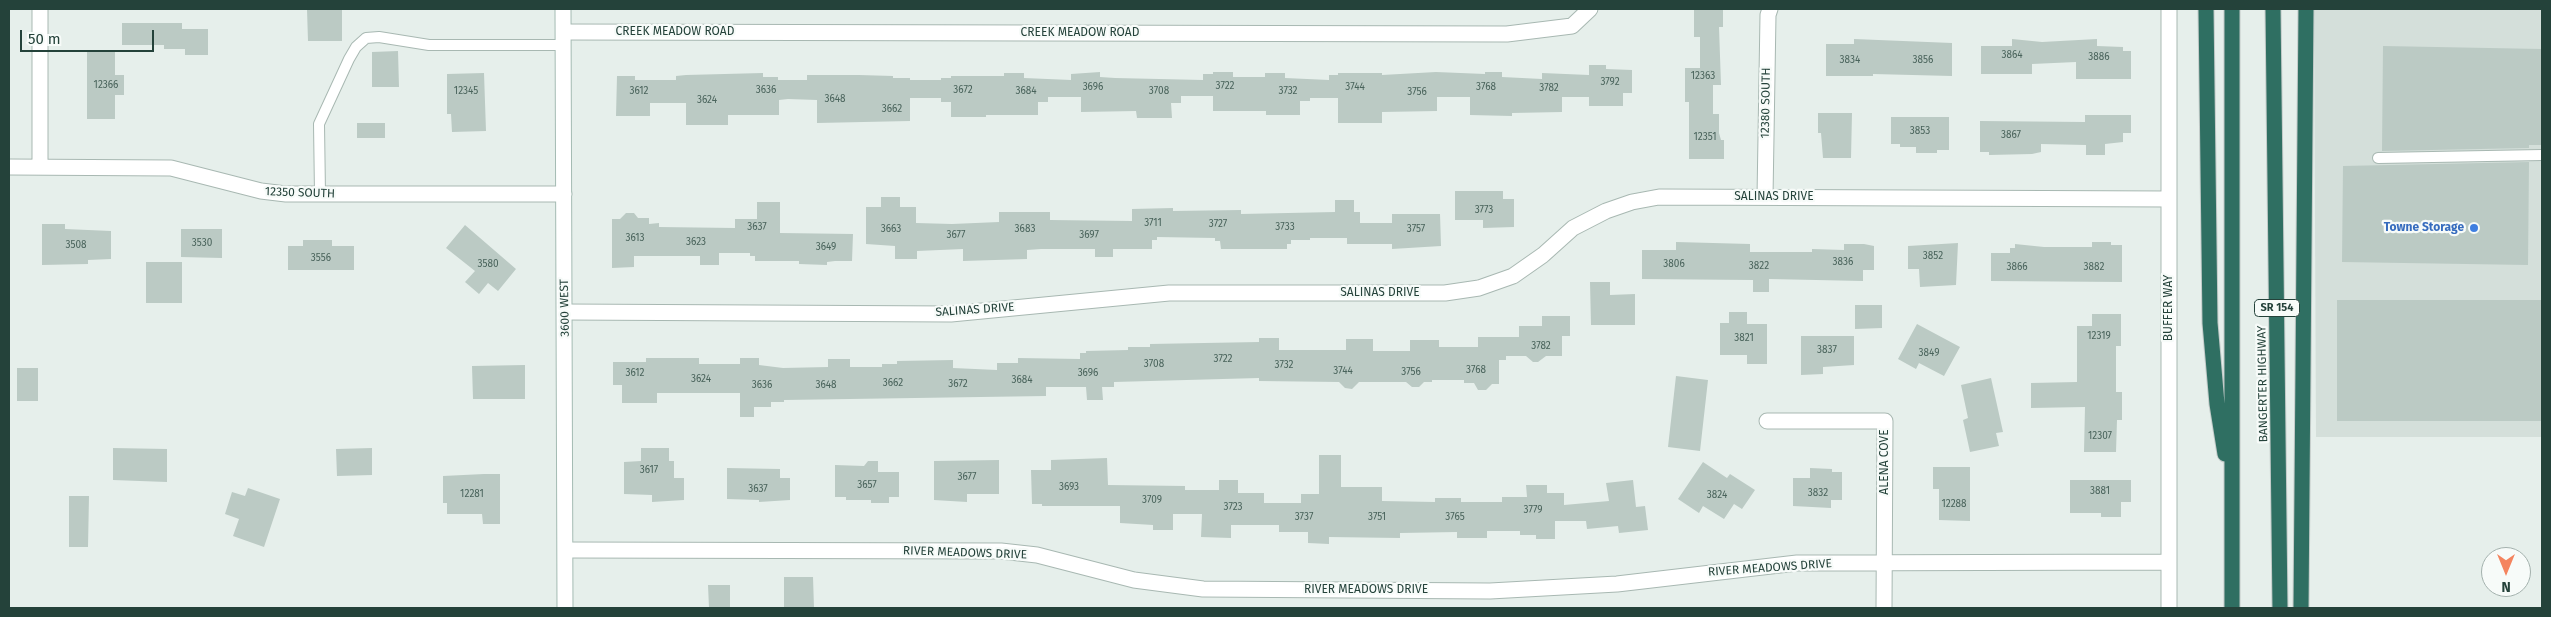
<!DOCTYPE html>
<html>
<head>
<meta charset="utf-8">
<style>
	body { margin:0 }
	#map { position:relative; width:2551px; height:617px; overflow:hidden; background:#e6efeb; font-family:"Fira Sans",sans-serif }
	canvas { display:block }
	.frame { position:absolute; inset:0; border:10px solid #24423a; pointer-events:none }
	.north { position:absolute; left:2481px; top:547px; width:50px; height:50px; box-sizing:border-box; background:#f7fbf9; border:1px solid #a3b1ad; border-radius:50%; rotate:180deg; font-size:14px; font-weight:700; line-height:20px; text-align:center; color:#24423a }
	.north::after { content:''; display:block; margin:auto; width:18px; height:22px; background:#f4845f; clip-path:polygon(50% 0,100% 100%,50% 72%,0 100%) }
	.scale { position:absolute; left:20px; top:30px; width:134px; height:22px; box-sizing:border-box; border:2px solid #24423a; border-top:0; padding-left:6px; font-size:15px; line-height:18px; white-space:nowrap; color:#24423a; -webkit-text-stroke:4px #f7fbf9; paint-order:stroke }
</style>
</head>
<body>
<div id="map">
<canvas width="2551" height="617"></canvas>
<div class="frame"></div>
<div class="north">N</div>
<div class="scale">50 m</div>
</div>
<script>
const context = document.querySelector('canvas').getContext('2d');
context.lineJoin = 'round';
function paint(path, color) {
  context.fillStyle = color;
  context.fill(path, 'evenodd');
}
function toPath(rows) {
  const path = new Path2D();
  for (const r of rows) {
    path.moveTo(r[0], r[1]);
    for (let i = 2; i < r.length; i += 2) path.lineTo(r[i], r[i + 1]);
  }
  return path;
}
function strokePath(path, color, width, dash) {
  context.strokeStyle = color;
  context.lineWidth = width;
  context.lineCap = dash ? 'butt' : 'round';
  context.setLineDash(dash || []);
  context.stroke(path);
}
function write(font, color, halo, rows, align = 'center') {
  context.font = font + ' "Fira Sans",sans-serif';
  context.lineWidth = 4.5;
  context.setLineDash([]);
  context.textBaseline = 'middle';
  context.strokeStyle = halo;
  context.fillStyle = color;
  for (const [text, x, y, turn = 0] of rows) {
    context.save();
    context.translate(x, y);
    context.rotate((+turn || 0) * Math.PI / 180);
    context.textAlign = isNaN(turn) ? turn : align;
    if (halo) context.strokeText(text, 0, 0);
    context.fillText(text, 0, 0);
    context.restore();
  }
}
const built = toPath([
	[2314,9,2542,9,2542,437,2316,437]
]);
const building = toPath([
	[307,9,342,9,342,41,308,41],
	[1694,9,1723,9,1723,27,1719,27,1721,85,1713,85,1713,114,1719,114,1719,133,1721,140,1724,140,1724,159,1689,159,1689,102,1685,102,1685,68,1700,68,1700,37,1694,37],
	[122,23,182,23,182,29,208,29,208,55,185,55,185,49,164,49,164,45,122,45],
	[1854,39,1952,43,1952,76,1873,74,1873,76,1826,76,1826,44,1854,44],
	[2012,39,2042,42,2097,39,2097,46,2123,47,2123,51,2131,51,2131,79,2076,79,2076,62,2032,64,2032,74,1981,74,1981,46,2012,46],
	[2383,46,2542,49,2542,145,2529,145,2529,148,2382,151],
	[87,50,115,50,115,75,124,75,124,95,115,95,115,119,87,119],
	[398,51,399,87,372,87,372,52],
	[1589,65,1606,65,1606,69,1632,70,1632,93,1623,93,1623,106,1589,106,1589,97,1562,97,1562,112,1512,113,1512,116,1470,115,1470,97,1437,97,1437,111,1382,112,1382,123,1338,123,1338,98,1310,98,1310,101,1300,101,1300,115,1266,115,1266,111,1213,111,1213,96,1181,96,1181,103,1171,103,1172,118,1137,118,1136,111,1081,112,1081,97,1048,97,1048,102,1038,102,1038,115,986,115,986,117,951,117,951,102,941,102,941,98,910,98,910,121,817,123,817,100,788,99,779,100,779,115,728,115,728,125,686,125,686,103,650,103,650,116,616,116,617,76,635,76,635,80,676,80,676,76,686,75,763,73,763,77,778,77,778,80,807,80,807,75,859,75,893,76,893,78,910,78,910,80,941,80,941,78,951,78,951,76,1004,76,1004,73,1024,73,1024,78,1071,80,1071,74,1100,72,1100,77,1115,78,1203,80,1203,74,1213,74,1213,72,1233,72,1233,77,1265,77,1265,73,1285,73,1285,78,1329,80,1329,75,1338,75,1338,73,1382,73,1382,75,1436,72,1485,74,1485,72,1502,72,1502,77,1542,79,1542,73,1589,75],
	[484,73,486,131,452,132,451,114,447,114,447,74],
	[1818,113,1852,113,1851,158,1823,158,1821,133,1818,133],
	[2085,115,2131,115,2131,133,2123,133,2123,142,2105,144,2105,155,2086,155,2086,145,2041,144,2041,152,2032,154,1989,155,1989,152,1980,152,1980,121,2085,122],
	[1891,117,1949,117,1949,150,1937,150,1937,153,1916,153,1916,147,1900,147,1900,144,1891,144],
	[357,123,385,123,385,138,357,138],
	[2529,162,2528,265,2342,262,2343,166],
	[1455,191,1503,191,1503,199,1514,199,1514,227,1483,228,1483,220,1455,220],
	[881,197,900,197,900,207,916,207,916,223,952,224,999,222,999,212,1050,212,1050,220,1132,221,1132,209,1173,208,1173,211,1241,210,1241,214,1335,212,1335,200,1354,200,1354,212,1360,212,1360,223,1392,223,1392,214,1440,214,1441,246,1392,249,1392,244,1347,244,1347,238,1310,238,1310,240,1291,240,1291,244,1287,244,1287,249,1221,249,1220,241,1215,241,1215,238,1157,237,1157,240,1152,240,1152,249,1113,249,1113,257,1095,257,1095,249,1041,249,1027,250,1027,259,963,261,963,249,917,251,917,259,895,259,895,246,866,244,866,207,881,207],
	[757,202,780,202,780,233,853,234,852,261,835,261,827,262,827,265,799,264,799,261,755,261,755,256,750,256,750,253,719,253,719,265,700,265,700,256,634,256,634,267,612,268,612,219,620,219,626,213,634,213,638,218,649,218,649,224,659,223,659,227,735,228,735,219,757,219],
	[42,224,65,224,65,229,111,231,111,259,88,260,88,264,42,265],
	[465,225,516,269,498,291,488,283,479,294,465,282,475,271,446,248],
	[181,229,222,229,222,258,181,257],
	[303,240,332,240,332,246,354,246,354,270,288,270,288,246,303,246],
	[1676,242,1750,244,1750,252,1812,252,1812,249,1844,250,1844,244,1864,244,1874,246,1874,270,1863,270,1863,281,1769,279,1769,292,1753,292,1753,280,1642,279,1642,250,1676,250],
	[2092,242,2111,242,2111,245,2122,245,2122,282,1991,281,1991,253,2010,253,2010,248,2015,248,2015,244,2044,247,2092,247],
	[1958,243,1956,285,1920,287,1919,269,1908,269,1908,246],
	[146,262,182,262,182,303,146,303],
	[1590,282,1610,282,1610,295,1635,294,1635,325,1591,325],
	[2337,300,2542,300,2542,421,2337,421],
	[1855,305,1882,305,1882,328,1855,329],
	[1729,312,1747,312,1747,324,1767,324,1767,364,1747,364,1747,355,1720,355,1720,323,1729,323],
	[2092,314,2121,314,2121,346,2116,346,2116,392,2122,392,2122,420,2117,420,2116,452,2084,452,2085,407,2031,408,2031,383,2077,382,2077,326,2092,326],
	[1542,316,1570,316,1570,336,1562,336,1562,356,1546,356,1538,362,1533,362,1526,356,1506,356,1506,360,1499,360,1499,384,1492,384,1486,390,1478,390,1474,383,1464,383,1464,380,1432,380,1432,382,1424,382,1419,387,1412,387,1406,382,1359,382,1352,389,1345,388,1339,382,1259,381,1259,378,1114,382,1114,387,1102,387,1103,400,1087,400,1086,387,1046,387,1046,396,784,400,784,402,771,402,771,407,754,407,754,417,740,417,740,393,657,393,657,403,622,403,622,385,613,385,613,362,646,362,646,358,699,358,699,364,740,364,740,358,759,358,759,365,783,368,828,367,828,359,850,359,850,367,882,367,882,364,897,364,897,361,953,360,953,368,997,370,997,363,1018,363,1018,358,1080,359,1080,353,1086,353,1086,351,1128,350,1128,347,1150,347,1150,344,1259,342,1259,338,1279,338,1279,350,1346,350,1346,339,1373,339,1373,351,1410,351,1410,340,1439,340,1439,347,1478,347,1478,337,1519,337,1519,326,1542,326],
	[1917,324,1960,347,1944,376,1919,363,1916,369,1898,359],
	[1801,336,1854,336,1854,365,1823,367,1823,374,1801,375],
	[525,365,525,399,473,399,472,366],
	[17,368,38,368,38,401,17,401],
	[1676,376,1708,380,1700,451,1668,447],
	[1991,378,2003,432,1996,433,1999,446,1970,452,1963,420,1968,418,1961,385],
	[113,448,167,449,167,482,113,480],
	[372,448,372,475,337,476,336,449],
	[641,448,669,448,669,461,674,461,674,478,684,478,684,500,652,502,652,495,624,494,624,462,641,461],
	[1319,455,1341,455,1341,487,1382,487,1382,501,1435,502,1435,498,1461,498,1461,502,1502,502,1502,497,1527,497,1526,485,1547,485,1547,493,1564,493,1564,505,1609,501,1606,483,1633,480,1636,507,1645,506,1648,530,1619,533,1618,526,1587,529,1586,521,1555,521,1555,539,1536,539,1536,535,1520,535,1520,531,1487,531,1487,538,1457,538,1457,532,1400,533,1400,538,1329,537,1329,544,1308,543,1308,532,1279,532,1279,525,1231,525,1231,538,1201,537,1202,514,1173,514,1173,530,1153,530,1153,525,1120,523,1120,506,1042,506,1042,504,1032,504,1031,470,1051,470,1051,460,1107,458,1108,485,1185,486,1185,490,1219,490,1219,480,1238,480,1238,493,1264,493,1264,503,1301,503,1301,494,1319,494],
	[999,460,999,494,967,494,967,502,934,500,934,461],
	[868,461,878,461,878,472,899,472,899,497,889,497,889,503,871,503,871,500,846,500,846,497,835,497,835,465,864,466],
	[1703,462,1727,478,1730,474,1755,490,1742,509,1734,504,1724,519,1703,506,1699,513,1678,499],
	[1933,467,1970,467,1970,521,1939,520,1939,489,1933,489],
	[727,468,780,469,780,478,790,478,790,500,759,502,759,500,727,499],
	[1810,468,1832,469,1832,472,1842,472,1842,500,1831,500,1831,508,1793,506,1793,478,1810,478],
	[484,474,500,474,500,524,483,524,482,514,447,514,447,503,443,503,443,476],
	[2070,480,2131,480,2131,502,2121,502,2121,517,2101,517,2101,513,2070,513],
	[248,488,280,499,264,547,233,536,239,519,225,514,232,492,245,496],
	[69,496,89,496,88,547,69,547],
	[784,577,813,577,814,608,784,608],
	[708,585,730,585,730,608,709,608]
]);
const lane = toPath([
	[2378,158,2542,155],
	[320,194,319,124,349,59,356,47,366,38,379,37,429,45,564,45]
]);
const street = toPath([
	[40,9,40,167],
	[2169,9,2169,608],
	[564,32,1507,34,1572,26,1590,9],
	[9,167,171,168,261,191,286,194,564,194],
	[1765,197,1768,15,1770,9],
	[565,312,951,314,1169,293,1445,293,1479,288,1513,276,1543,255,1573,228,1606,211,1632,202,1659,197,2169,199],
	[1767,421,1885,421,1884,608],
	[566,550,1001,551,1037,555,1134,580,1203,589,1490,591,1617,584,1797,563,2169,562]
]);
const secondary = toPath([
	[563,9,565,608]
]);
const highway = toPath([
	[2206,9,2210,323,2217,404,2225,454],
	[2232,9,2232,608],
	[2273,9,2280,608],
	[2301,608,2306,9]
]);
const markers = [
	[2474,228,5,"#3f7fe0"]
];
const numberNames = [
	["3864",2012,55],
	["3886",2099,57],
	["3834",1850,60],
	["3856",1923,60],
	["12363",1703,76],
	["3792",1610,82],
	["12366",106,85],
	["3722",1225,86],
	["3696",1093,87],
	["3744",1355,87],
	["3768",1486,87],
	["3782",1549,88],
	["3636",766,90],
	["3672",963,90],
	["12345",466,91],
	["3612",639,91],
	["3684",1026,91],
	["3708",1159,91],
	["3732",1288,91],
	["3756",1417,92],
	["3648",835,99],
	["3624",707,100],
	["3662",892,109],
	["3853",1920,131],
	["3867",2011,135],
	["12351",1705,137],
	["3773",1484,210],
	["3711",1153,223],
	["3727",1218,224],
	["3637",757,227],
	["3733",1285,227],
	["3663",891,229],
	["3683",1025,229],
	["3757",1416,229],
	["3677",956,235],
	["3697",1089,235],
	["3613",635,238],
	["3623",696,242],
	["3530",202,243],
	["3508",76,245],
	["3649",826,247],
	["3852",1933,256],
	["3556",321,258],
	["3836",1843,262],
	["3580",488,264],
	["3806",1674,264],
	["3822",1759,266],
	["3866",2017,267],
	["3882",2094,267],
	["12319",2099,336],
	["3821",1744,338],
	["3782",1541,346],
	["3837",1827,350],
	["3849",1929,353],
	["3722",1223,359],
	["3708",1154,364],
	["3732",1284,365],
	["3768",1476,370],
	["3744",1343,371],
	["3756",1411,372],
	["3612",635,373],
	["3696",1088,373],
	["3624",701,379],
	["3684",1022,380],
	["3662",893,383],
	["3672",958,384],
	["3636",762,385],
	["3648",826,385],
	["12307",2100,436],
	["3617",649,470],
	["3677",967,477],
	["3657",867,485],
	["3693",1069,487],
	["3637",758,489],
	["3881",2100,491],
	["3832",1818,493],
	["12281",472,494],
	["3824",1717,495],
	["3709",1152,500],
	["12288",1954,504],
	["3723",1233,507],
	["3779",1533,510],
	["3737",1304,517],
	["3751",1377,517],
	["3765",1455,517]
];
const shields = [
	[2277,308,45]
];
const shieldNames = [
	["SR 154",2277,308]
];
const streetNames = [
	["CREEK MEADOW ROAD",675,32],
	["CREEK MEADOW ROAD",1080,33],
	["12380 SOUTH",1766,103,-89],
	["12350 SOUTH",300,193,2],
	["SALINAS DRIVE",1774,197],
	["SALINAS DRIVE",1380,293],
	["3600 WEST",565,308,-91],
	["BUFFER WAY",2169,308,-90],
	["SALINAS DRIVE",975,310,-4],
	["BANGERTER HIGHWAY",2263,384,-91],
	["ALENA COVE",1885,462,-90],
	["RIVER MEADOWS DRIVE",965,553,2],
	["RIVER MEADOWS DRIVE",1770,568,-4],
	["RIVER MEADOWS DRIVE",1366,590]
];
const shopNames = [
	["Towne Storage",2464,228]
];
paint(built, '#d4dfda');
paint(building, '#bbcac4');
strokePath(lane, '#a8b8b2', 12);
strokePath(street, '#a8b8b2', 17);
strokePath(secondary, '#a4bbb3', 17);
strokePath(highway, '#c2cac8', 17);
strokePath(lane, '#fff', 10);
strokePath(street, '#fff', 15);
strokePath(secondary, '#fff', 15);
strokePath(highway, '#2f6f62', 15);
for (const [x, y, r, color] of markers) {
  const dot = new Path2D();
  dot.arc(x, y, r, 0, 2 * Math.PI);
  context.fillStyle = color;
  context.fill(dot);
  strokePath(dot, '#f7fbf9', 2);
}
write('10px', '#4a645c', null, numberNames);
for (const [x, y, w] of shields) {
  const box = new Path2D();
  box.roundRect(x - w / 2, y - 8.5, w, 17, 4);
  context.fillStyle = '#f7fbf9';
  context.fill(box);
  strokePath(box, '#24423a', 1);
}
write('bold 11px', '#24423a', null, shieldNames);
write('12px', '#24423a', '#f7fbf9', streetNames);
write('bold 12px', '#366cbe', '#f7fbf9', shopNames, 'right');
</script>
</body>
</html>
